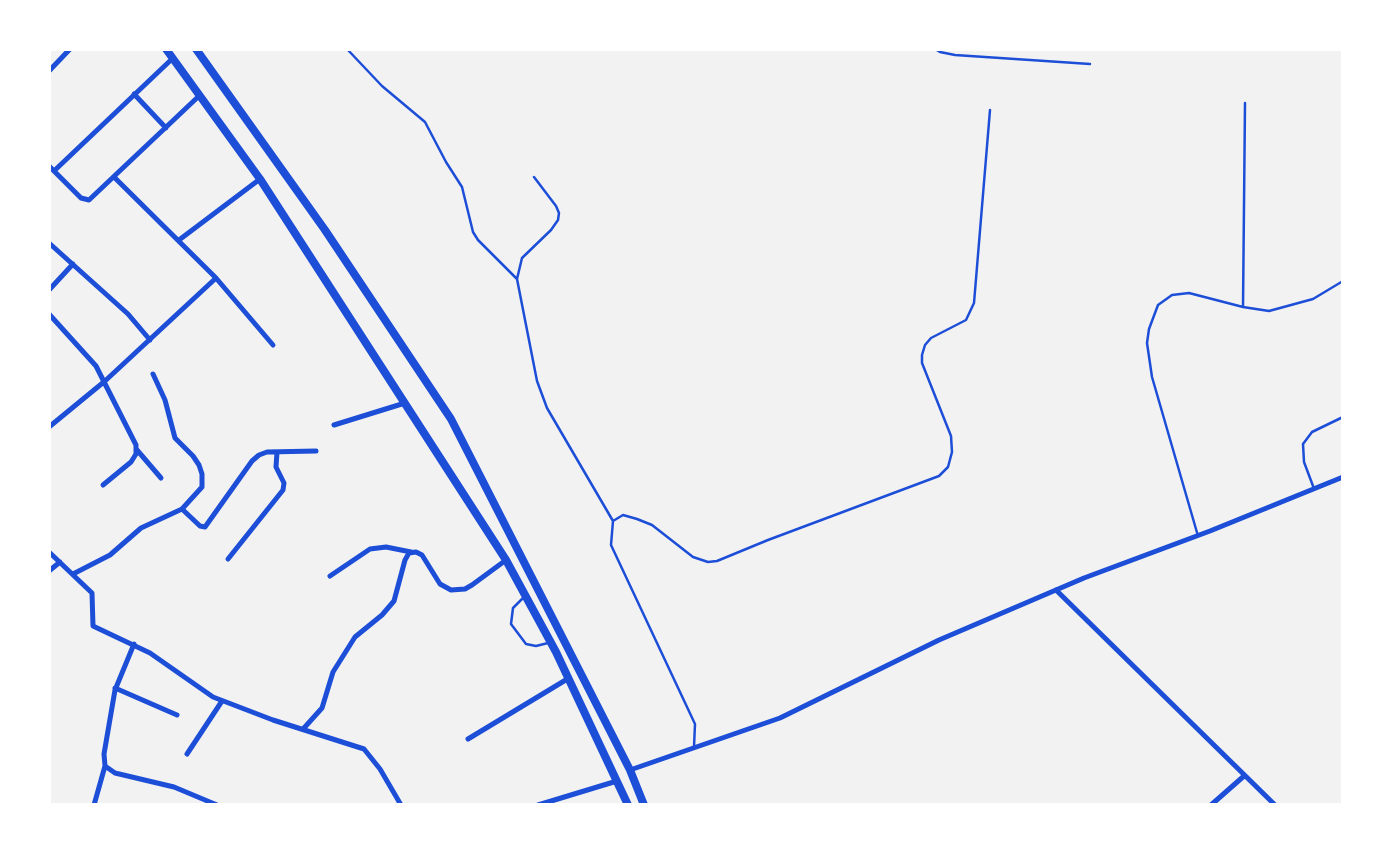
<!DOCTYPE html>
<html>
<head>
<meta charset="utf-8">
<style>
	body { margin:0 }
	#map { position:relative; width:1392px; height:854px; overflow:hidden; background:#f2f2f2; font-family:"Fira Sans Condensed",sans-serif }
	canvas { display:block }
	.frame { position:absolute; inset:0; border:51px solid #fff; pointer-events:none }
</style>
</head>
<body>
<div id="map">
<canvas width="1392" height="854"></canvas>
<div class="frame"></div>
</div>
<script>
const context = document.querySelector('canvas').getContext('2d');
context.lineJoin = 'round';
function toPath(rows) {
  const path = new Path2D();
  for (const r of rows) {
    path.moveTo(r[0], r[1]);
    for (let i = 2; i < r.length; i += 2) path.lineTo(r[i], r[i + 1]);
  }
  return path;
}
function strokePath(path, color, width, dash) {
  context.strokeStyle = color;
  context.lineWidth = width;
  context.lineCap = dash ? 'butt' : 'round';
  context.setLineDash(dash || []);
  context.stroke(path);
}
const service = toPath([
	[347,49,382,86,425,122,446,162,462,187,473,232,478,240,517,279],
	[935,49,940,52,955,55,1090,64],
	[534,177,556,206,559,213,558,220,551,230,522,258,517,279,537,381,547,408,613,521],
	[1243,307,1245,103],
	[1313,486,1304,462,1303,444,1312,432,1343,417],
	[1198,536,1152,377,1147,343,1149,329,1158,305,1172,295,1189,293,1243,307,1269,311,1313,299,1343,281],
	[525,596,513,608,511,624,526,644,536,646,548,643],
	[694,747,695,724,611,545,613,521,623,515,637,519,652,525,693,557,708,562,717,561,768,540,939,476,948,467,952,452,951,436,922,363,922,355,925,345,931,338,966,320,974,303,990,110]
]);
const minor = toPath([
	[49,71,70,49],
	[134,94,166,128],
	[49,166,81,198,89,200,200,95],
	[54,171,173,58],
	[114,177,216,278,273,345],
	[179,240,260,179],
	[49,243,128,314,150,340],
	[49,290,73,264],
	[49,314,96,366,136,445,136,454,131,462,103,485],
	[334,425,405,403],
	[49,427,105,381,216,278],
	[137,450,161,478],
	[182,509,200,526,205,527,252,461,259,455,267,452,316,451],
	[49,552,92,593,93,626,150,653,213,697,273,720,364,749,380,769,401,805],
	[228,559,283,490,284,483,276,467,277,452],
	[49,571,60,562],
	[73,574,110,555,141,528,182,509,202,487,202,474,199,465,193,456,175,438,165,400,153,374],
	[330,576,370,549,386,547,411,552],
	[1056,590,1275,805],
	[134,644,115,690,104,754,105,766,115,773,174,787,217,805],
	[115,688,177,715],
	[304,728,322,708,333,672,355,637,382,615,394,601,405,560,409,553,416,552,422,555,440,584,451,590,465,589,472,585,506,560],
	[468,739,569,678],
	[187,754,222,701],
	[630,770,780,718,939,640,1084,578,1210,531,1343,477],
	[94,805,105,766],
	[538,805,617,781],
	[1211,805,1244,776]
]);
const primary = toPath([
	[166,49,260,179,506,560,556,652,628,805],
	[196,49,325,230,451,419,630,770,644,805]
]);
strokePath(service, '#1d4ed8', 2.5);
strokePath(minor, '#1d4ed8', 5);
strokePath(primary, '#1d4ed8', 8);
</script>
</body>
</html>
